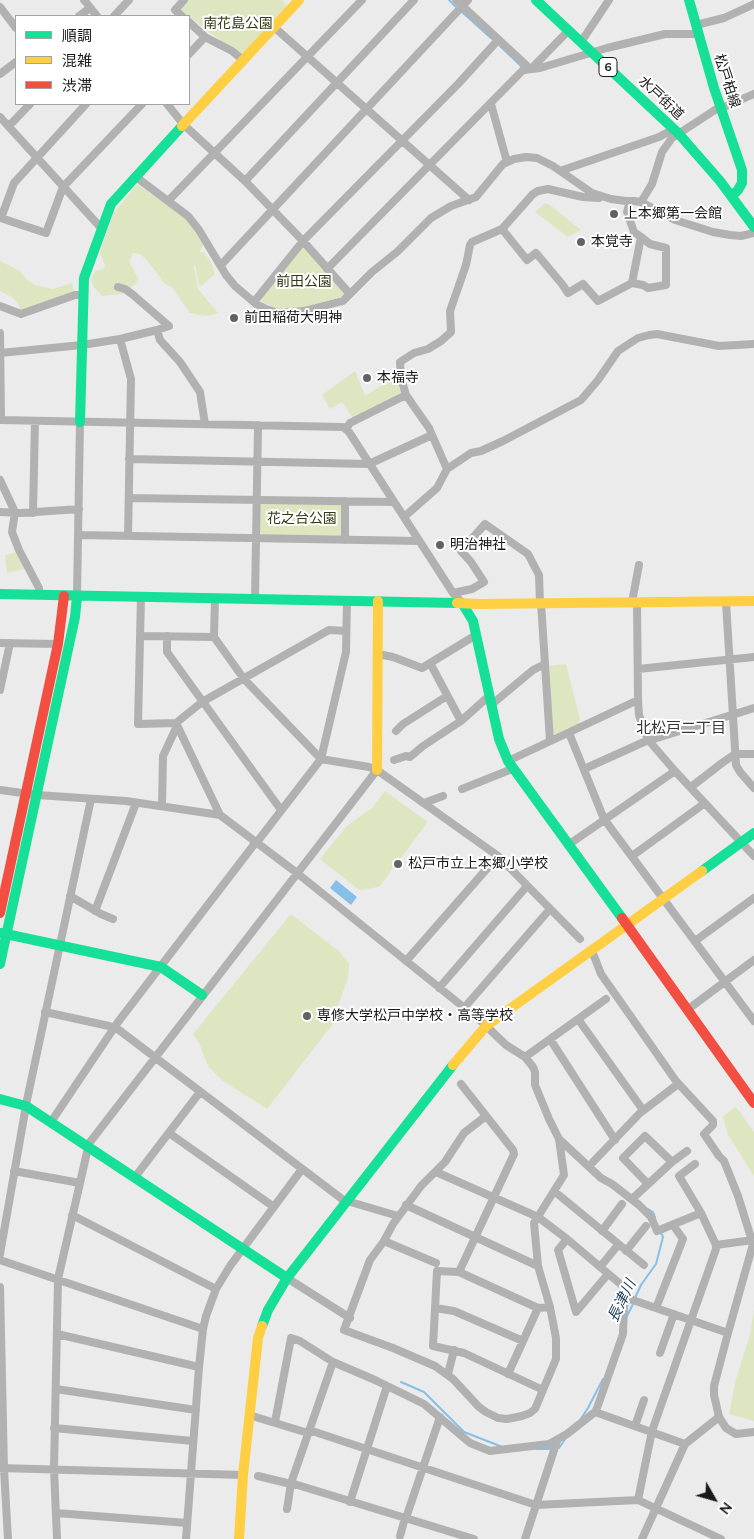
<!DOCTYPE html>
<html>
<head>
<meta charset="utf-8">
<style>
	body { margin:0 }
	#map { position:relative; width:754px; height:1539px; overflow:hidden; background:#ebebeb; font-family:Mulish,"Noto Sans JP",sans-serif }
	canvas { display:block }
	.legend { position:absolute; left:15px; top:15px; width:175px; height:90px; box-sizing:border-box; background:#fff; border:1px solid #a3a3a3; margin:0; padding:6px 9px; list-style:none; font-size:15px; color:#19191a }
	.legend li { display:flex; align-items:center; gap:10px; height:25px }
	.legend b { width:25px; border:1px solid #a3a3a3 }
	.north { position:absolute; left:689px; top:1474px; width:50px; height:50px; -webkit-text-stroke:4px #fff; paint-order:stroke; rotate:128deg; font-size:14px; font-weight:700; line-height:20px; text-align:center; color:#19191a }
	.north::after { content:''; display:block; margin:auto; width:18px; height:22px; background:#19191a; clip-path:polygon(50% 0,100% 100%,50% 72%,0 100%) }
</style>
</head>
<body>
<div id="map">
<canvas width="754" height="1539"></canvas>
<ul class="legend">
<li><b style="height:6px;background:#16e098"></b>順調</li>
<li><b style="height:6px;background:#ffcf43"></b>混雑</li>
<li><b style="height:6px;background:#f24e42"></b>渋滞</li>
</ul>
<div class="north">N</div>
</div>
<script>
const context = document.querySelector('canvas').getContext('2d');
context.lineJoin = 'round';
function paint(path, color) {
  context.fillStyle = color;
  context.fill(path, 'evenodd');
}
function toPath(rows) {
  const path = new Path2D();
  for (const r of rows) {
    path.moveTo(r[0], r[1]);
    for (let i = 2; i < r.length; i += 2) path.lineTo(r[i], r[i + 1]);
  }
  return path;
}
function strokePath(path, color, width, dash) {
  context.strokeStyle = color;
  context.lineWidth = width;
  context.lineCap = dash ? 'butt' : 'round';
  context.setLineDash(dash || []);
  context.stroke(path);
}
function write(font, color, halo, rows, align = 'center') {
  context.font = font + ' Mulish,"Noto Sans JP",sans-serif';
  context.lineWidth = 4;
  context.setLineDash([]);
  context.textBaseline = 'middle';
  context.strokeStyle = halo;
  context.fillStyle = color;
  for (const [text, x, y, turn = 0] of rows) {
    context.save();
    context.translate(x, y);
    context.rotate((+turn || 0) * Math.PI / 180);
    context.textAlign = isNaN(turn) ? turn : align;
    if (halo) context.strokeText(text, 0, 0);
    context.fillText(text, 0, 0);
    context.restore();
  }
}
const green = toPath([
	[189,0,282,0,287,5,241,56,181,10],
	[137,184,183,216,204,244,199,252,203,252,210,260,215,274,200,287,197,277,195,264,194,267,198,289,218,313,208,316,190,313,172,287,165,284,146,259,140,254,133,253,129,261,138,278,137,283,122,294,102,296,93,286,91,279,95,271,103,269,105,266,100,253,113,214],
	[545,203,550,205,581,230,568,237,535,212],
	[304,246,345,293,343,297,298,309,278,309,262,302,262,297],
	[0,261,20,271,26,279,35,285,53,289,72,283,74,293,25,310,20,310,18,303,12,297,0,291],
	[355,371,365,396,395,377,401,393,353,418,342,402,330,409,322,395],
	[263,502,341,504,344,506,343,533,340,536,262,535,260,531,260,505],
	[17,552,28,568,7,573,5,555],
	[566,664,580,719,578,726,557,736,553,733,548,666],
	[385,791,428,822,379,887,359,890,320,859,347,826,372,808],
	[291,914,340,952,349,964,348,978,339,1003,333,1011,339,1016,267,1109,223,1081,208,1066,199,1043,193,1034],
	[736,1107,754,1132,754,1176,728,1135,723,1116],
	[754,1310,754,1421,729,1414,736,1379,750,1335]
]);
const water = toPath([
	[336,880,357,897,351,905,330,888]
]);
const stream = toPath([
	[449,0,458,9],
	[462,12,492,39],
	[500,46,522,67],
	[648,1209,653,1212,655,1217],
	[635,1298,641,1285,656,1264,663,1237,661,1233],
	[627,1316,634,1302],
	[401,1382,424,1392,464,1432,500,1446],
	[580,1420,588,1408,603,1379],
	[559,1448,566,1438],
	[537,1449,552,1449]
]);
const street = toPath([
	[84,0,97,16],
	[0,7,16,28],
	[79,16,90,8],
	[114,16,129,0],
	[182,16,175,10,184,0],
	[189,22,205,37,232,51,243,60],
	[696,25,724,18,754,4],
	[274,27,469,200],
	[581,42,609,0],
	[189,54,205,37],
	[531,69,568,31],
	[524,70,540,68,607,48,665,34,698,34],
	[0,74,16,62],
	[86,104,14,183,1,218,46,233,63,187,142,104],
	[167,104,184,125,245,181,303,241,349,293],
	[491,104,507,162],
	[721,106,672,138,662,152,652,184,641,202,675,220,713,232,730,235,741,236,754,233],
	[722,108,754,94],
	[0,117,102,229],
	[9,126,30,104],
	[560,171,659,137,674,129],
	[136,177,188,216,199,230,226,275,235,286,256,304,266,309,278,313,304,311,343,301,372,272,397,252,431,218,451,206,476,197,503,164,514,159,526,157,537,158,553,166,592,193,611,199,626,201,634,201,641,202],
	[245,181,414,0],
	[169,200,362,0],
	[502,229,527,260,536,253,562,284,568,293,583,284,598,301,632,283,641,237,634,232,627,212,630,201],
	[221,265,468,0],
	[327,269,527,66,456,0],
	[632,283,643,285,648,288,666,285,666,248,650,244,641,237],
	[254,302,303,241,459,83,498,40],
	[0,306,21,314,75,295,83,295],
	[157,330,160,340,180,362,200,392,205,424],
	[0,333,1,420],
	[120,339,131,379,128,536],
	[0,353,82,345,120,339,157,330,169,326,132,294,125,289,118,287],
	[0,420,343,427,349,432,453,593,462,603],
	[346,429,350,423,406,395],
	[129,459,369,464,432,435],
	[447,469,471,453,481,451,503,441,581,400,598,380,618,351,638,338,649,335,657,334,719,346,754,344],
	[0,480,15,512,12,532,19,550,39,588,39,595],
	[129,498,394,502],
	[0,512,21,513,79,509],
	[33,513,35,421],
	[404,517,437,488,447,469,429,428,406,395,401,378,400,362,414,353,428,349,441,341,451,332,450,311,466,265,470,245,472,242,502,229,533,194,538,191,548,189,583,197,599,198],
	[78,535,419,541],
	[345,540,345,501],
	[453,593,472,589,484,582,471,562,461,551,485,524,528,554,539,575,540,603],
	[77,596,80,422],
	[141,596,138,724,176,723,202,702,329,630,346,631],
	[255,599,258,425],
	[632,602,639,565],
	[637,602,638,700,639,715,646,735,650,742,675,771,754,856],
	[726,602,736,765,740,772,754,788],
	[541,603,550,741],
	[140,636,214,637,244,679,321,759,369,767,377,770,498,856,580,939],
	[167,636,167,652,281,810],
	[214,637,215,598],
	[0,643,58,644],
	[378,654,393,657,422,668,476,635],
	[430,663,461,721],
	[638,669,754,657],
	[0,690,10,643],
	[491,705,533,670,545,664],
	[176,723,220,815],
	[396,731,403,724,447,696],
	[569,733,604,819,754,1021],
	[394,760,406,756,410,757,423,746,461,721,489,696],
	[508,761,638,700],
	[584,769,644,742,754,708],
	[691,787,722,763,735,754,754,754],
	[462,789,512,769],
	[0,790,37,795,126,801,220,815,297,873,482,1022,506,1045,525,1057,533,1067,535,1072,535,1085,549,1119,559,1139,601,1178,612,1184,639,1205,651,1217,657,1231,701,1213],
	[424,803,443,796],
	[162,806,163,756,177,726],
	[257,842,321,759,346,652,347,600],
	[568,845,675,771],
	[632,856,705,803],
	[70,896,101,914,113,919],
	[95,911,136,803],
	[695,941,754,898],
	[590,951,594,956,601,974,676,1081,713,1121,713,1125,704,1134,719,1156,724,1161,738,1196,753,1244,728,1333,714,1386,714,1395,719,1417,726,1428,736,1434,754,1432],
	[406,961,498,856],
	[439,988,527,886],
	[464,1008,550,909],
	[687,1010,754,960],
	[45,1012,109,1026,119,1030,346,1202],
	[578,1019,643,1110],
	[550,1039,615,1140],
	[525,1057,606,999],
	[461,1084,513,1150,514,1154,459,1272,538,1308,550,1307],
	[486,1116,464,1133,445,1162,421,1186,393,1224,384,1241,370,1260,344,1330,393,1348,435,1366,453,1379,479,1407,486,1412,498,1418,507,1419,522,1416,530,1413,535,1409,556,1359,556,1338,550,1307,538,1266,534,1223,564,1175,559,1139],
	[51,1122,118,1022,256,842],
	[169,1133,274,1207],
	[87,1146,377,770],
	[593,1162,640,1113,678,1084],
	[695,1164,679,1176,701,1213,716,1245],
	[14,1171,80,1183],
	[436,1172,538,1217,567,1239,624,1287],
	[135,1177,200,1092],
	[648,1184,623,1158,645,1136,672,1162],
	[554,1191,644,1265],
	[632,1199,672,1162,687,1151],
	[347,1201,398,1216],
	[406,1205,538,1266],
	[72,1215,216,1289],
	[602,1231,622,1204],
	[567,1239,558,1250,576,1312,608,1274],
	[384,1241,436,1263],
	[626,1251,646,1226],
	[0,1254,27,1100,91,799],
	[0,1260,203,1329],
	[600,1267,618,1245],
	[459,1272,437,1271,433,1346,464,1353,543,1390],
	[287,1278,350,1318],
	[0,1287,4,1469,8,1539],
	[435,1308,454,1311,523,1341],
	[656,1308,683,1239,673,1225],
	[57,1334,199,1367],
	[660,1353,674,1314],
	[448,1374,454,1350],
	[508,1374,538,1308],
	[56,1389,196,1410],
	[595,1412,685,1444],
	[249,1415,308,1433],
	[275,1422,291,1338,300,1341,333,1362,375,1380,424,1404,470,1443,490,1451,549,1444,567,1434,595,1412,597,1408,623,1334,624,1307,625,1302,630,1299,728,1333],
	[635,1426,644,1400],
	[54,1428,193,1441],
	[309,1430,536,1505,638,1500,721,1539],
	[0,1468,243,1475],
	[258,1476,291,1484],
	[291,1483,474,1539],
	[638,1500,652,1431,716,1249,716,1245,753,1240],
	[350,1502,387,1386],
	[287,1509,291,1483,333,1362],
	[56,1513,187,1523],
	[406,1518,440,1417],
	[400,1536,405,1518],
	[57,1539,54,1469,58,1279,80,1183,87,1152,90,1148],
	[186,1539,199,1367,203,1329,206,1316,216,1289,230,1266,302,1169],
	[525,1539,557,1441],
	[642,1539,685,1444,719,1417]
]);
const fast = toPath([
	[536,0,679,134,720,181,754,227],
	[689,0,714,88,742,170,742,183,738,190,732,196],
	[80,422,84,278,111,204,182,126],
	[0,594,457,603],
	[462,603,473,621,499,739,508,761,622,918],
	[702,871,754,833],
	[1,933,161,967,202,995],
	[0,964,75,617,77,596],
	[0,1099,26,1106,287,1278],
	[262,1326,268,1310,287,1278,453,1065]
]);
const slow = toPath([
	[182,126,299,0],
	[457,603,479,604,754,601],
	[377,770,378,601],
	[453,1065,486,1026,702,871],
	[239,1539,243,1475,258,1338,262,1326]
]);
const jam = toPath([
	[0,913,58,644,64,596],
	[622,918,754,1103]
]);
const markers = [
	[614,214,5,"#626263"],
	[581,242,5,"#626263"],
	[234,318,5,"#626263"],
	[367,378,5,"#626263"],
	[440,545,5,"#626263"],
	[398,864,5,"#626263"],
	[307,1016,5,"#626263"]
];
const shields = [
	[608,67,18]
];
const shieldNames = [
	["6",608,67]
];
const parkNames = [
	["南花島公園",238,24],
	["前田公園",304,282],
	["花之台公園",302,519]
];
const streetNames = [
	["松戸柏線",727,81,72],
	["水戸街道",661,98,43]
];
const poiNames = [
	["上本郷第一会館",624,214],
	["本覚寺",591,242],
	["前田稲荷大明神",244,318],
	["本福寺",377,378],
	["明治神社",450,545],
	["松戸市立上本郷小学校",408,864],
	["専修大学松戸中学校・高等学校",317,1016]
];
const neighbourhoodNames = [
	["北松戸二丁目",681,728]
];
const waterNames = [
	["長津川",622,1301,-64]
];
paint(green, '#dde6c1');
paint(water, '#86bfe7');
strokePath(stream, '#86bfe7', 2);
strokePath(street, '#b2b1b1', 8);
strokePath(fast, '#16e098', 10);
strokePath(slow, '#ffcf43', 10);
strokePath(jam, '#f24e42', 10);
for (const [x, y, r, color] of markers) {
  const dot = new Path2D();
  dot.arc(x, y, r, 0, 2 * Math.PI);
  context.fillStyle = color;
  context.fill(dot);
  strokePath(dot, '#fff', 2);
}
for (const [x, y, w] of shields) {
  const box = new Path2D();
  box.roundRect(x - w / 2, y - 9.5, w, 19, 4);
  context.fillStyle = '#fff';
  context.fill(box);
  strokePath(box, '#19191a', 1);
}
write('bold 12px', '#19191a', null, shieldNames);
write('14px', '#323a15', '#fff', parkNames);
write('14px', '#19191a', '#fff', streetNames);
write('14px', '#19191a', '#fff', poiNames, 'left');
write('15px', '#353637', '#fff', neighbourhoodNames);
write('italic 15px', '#193c54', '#fff', waterNames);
</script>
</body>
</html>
